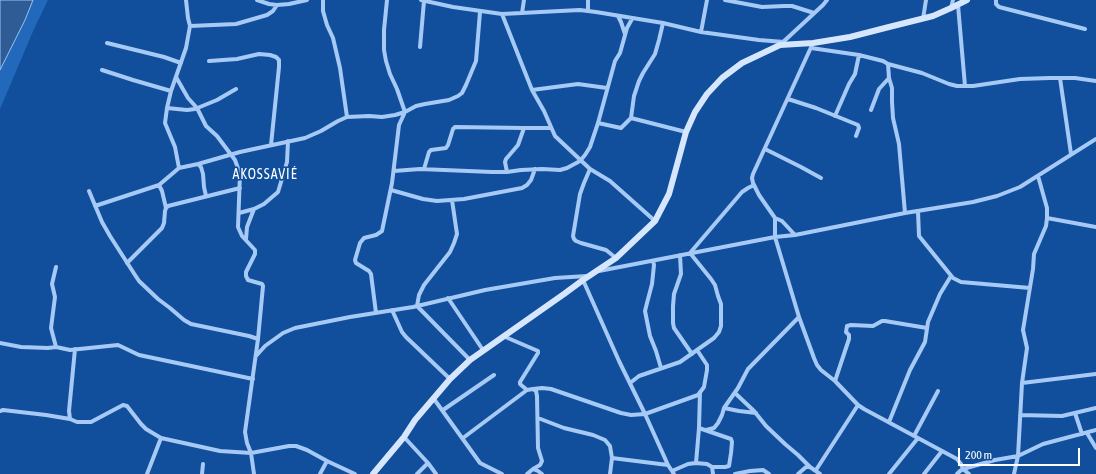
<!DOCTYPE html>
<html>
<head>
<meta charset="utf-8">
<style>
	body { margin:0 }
	#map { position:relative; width:1096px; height:474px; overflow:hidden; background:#114f9c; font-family:"Asap Condensed",sans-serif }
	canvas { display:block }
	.scale { position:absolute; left:958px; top:448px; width:122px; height:18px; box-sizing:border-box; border:2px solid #fff; border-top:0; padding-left:5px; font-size:12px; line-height:14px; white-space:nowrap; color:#fff; -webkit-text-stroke:3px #114f9c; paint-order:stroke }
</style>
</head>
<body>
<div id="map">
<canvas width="1096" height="474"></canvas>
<div class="scale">200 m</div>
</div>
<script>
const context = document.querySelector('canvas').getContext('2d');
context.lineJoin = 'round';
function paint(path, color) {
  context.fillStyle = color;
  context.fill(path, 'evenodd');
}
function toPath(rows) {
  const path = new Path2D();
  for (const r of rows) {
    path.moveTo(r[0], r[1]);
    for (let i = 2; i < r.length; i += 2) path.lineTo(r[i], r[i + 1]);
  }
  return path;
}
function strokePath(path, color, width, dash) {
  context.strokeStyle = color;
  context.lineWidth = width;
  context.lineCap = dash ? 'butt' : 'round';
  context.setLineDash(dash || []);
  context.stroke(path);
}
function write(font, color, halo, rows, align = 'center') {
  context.font = font + ' "Asap Condensed",sans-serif';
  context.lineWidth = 3.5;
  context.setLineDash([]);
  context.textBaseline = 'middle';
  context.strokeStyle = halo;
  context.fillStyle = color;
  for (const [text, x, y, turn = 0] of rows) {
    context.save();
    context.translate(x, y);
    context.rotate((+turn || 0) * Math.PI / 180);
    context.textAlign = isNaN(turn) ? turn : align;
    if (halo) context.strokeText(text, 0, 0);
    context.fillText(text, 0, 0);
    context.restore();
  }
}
const green = toPath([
	[33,0,48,0,34,29,0,109,0,70,25,20]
]);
const water = toPath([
	[0,0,33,0,25,20,0,70,0,0]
]);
const street = toPath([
	[257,0,269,4,277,5,289,4,307,0],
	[323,0,323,11,327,25,333,38,340,68,347,117],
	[421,0,453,7,502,14,560,11,580,10,596,12,663,23,701,32,759,40,784,42],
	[725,0,762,7,784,6,792,6,814,13],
	[996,0,996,4,999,7,1085,29],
	[958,5,965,86],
	[951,8,953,0],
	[588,11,588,0],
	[522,13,524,0],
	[502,14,532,90,544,111,555,136,590,169,610,181,655,221],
	[618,16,621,22,625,34],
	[923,19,926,0],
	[663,23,659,40,655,54,643,73,639,81,634,96,631,118,686,132],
	[190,26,236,24,267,15,273,11,277,5],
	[701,32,707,0],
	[107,43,164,57,181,63],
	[782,43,823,5,827,0],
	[813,43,753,174,752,178,753,183,759,195,775,218,775,237,799,317,814,358,817,365,821,370,835,381,858,405,864,409,957,459,961,464,963,469,969,474],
	[420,47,424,1],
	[811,48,859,55,883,61,888,64,922,73,949,84,957,86,973,86,1020,79,1050,78,1075,78,1096,81],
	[209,61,237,59,259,54,270,55,276,57,279,60,279,67,271,145],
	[888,64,889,78,892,88,892,102,893,118,899,144,905,213],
	[102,70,133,80,171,91],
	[176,77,188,98,197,108,206,126,217,136,235,160,240,174,238,227,242,236,255,250,255,254,246,272,246,276,248,280,262,284,263,286,258,339,245,432,247,443,251,453,254,474],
	[1060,78,1071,154],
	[532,90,578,84,607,88],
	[788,99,816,108,858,125,859,128,856,136],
	[167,108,187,110,195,109,217,100,236,89],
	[871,110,879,89,889,78],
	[835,116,849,84,855,74,859,55],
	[598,123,621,128,631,118],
	[765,149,801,167,821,178],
	[198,164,201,167,203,174,204,187,206,196],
	[179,168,175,147,165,123,167,108,171,91,186,48,190,26,188,18,186,0],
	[424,169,429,152,431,150,446,148,448,145,453,129,455,127,524,128,551,128],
	[590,169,584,183,580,194,573,236,574,239,576,241,581,243,606,250,616,258],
	[394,171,420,169,492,172,507,172,521,170,542,169,560,170,567,168,580,161,585,155,590,147,598,123,615,61,620,53,627,28,632,19],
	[507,172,505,162,506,159,518,145,524,128],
	[159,185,162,191,166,208],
	[391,190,423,199,437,201,464,199,522,188,527,185,531,180,535,169],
	[89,191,102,222,110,236,135,275,139,281,158,299,170,308,184,320,191,324,249,336,258,339],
	[452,200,457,234,454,243,450,252,424,285,419,295,417,306,470,360],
	[95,206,159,185,179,168,198,164,240,152,305,138,321,131,338,121,347,117,369,116,382,117,395,115,405,112,416,106,425,104,449,100,458,96,462,93,466,85,476,61,480,12],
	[918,211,919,236,953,278,961,282,1030,288],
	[239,213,254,209,264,204,278,192,287,162,288,141],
	[775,218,782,221,795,235],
	[1047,218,1096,227],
	[246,239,247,227,254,209],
	[680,255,681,274,674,294,673,306,673,323,674,328,692,354],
	[653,261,654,265,652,284,647,303,645,311,650,336,656,351,661,368],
	[127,263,162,228,164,223,165,211,166,208,168,206,240,188],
	[599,271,775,237,795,235,905,213,973,202,997,196,1020,187,1096,139],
	[583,280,619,361,645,414,668,465,674,474],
	[448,298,483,350],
	[392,310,402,332,406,337,450,379],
	[376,313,371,274,369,271,356,263,355,260,360,243,364,238,376,235,382,231,392,183,399,125,405,112,397,89,390,74,386,61,384,50,384,30,387,0],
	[503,336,538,351,538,353,520,382,520,384,527,390],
	[0,343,21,347,48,348,56,347,70,350,118,345,139,355,253,379],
	[56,347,51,328,55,297,52,284,56,267],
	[75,349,69,411,70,419,77,422,91,422,123,405,127,406,141,424,146,429,161,438],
	[256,356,265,346,283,333,295,328,350,317,413,307,485,290,555,278,587,276],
	[835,381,849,339,849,335,846,332,847,326,851,325,873,326,882,321,885,321,927,328],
	[630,383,639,376,680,362,714,338,719,332,721,326,721,304,718,296,715,285,711,279,690,253,742,192,748,188,754,185],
	[1022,383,1096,374],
	[533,389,542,388,551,389,621,413,631,415,645,414,698,395,704,387,707,370,707,365,697,350],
	[735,393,754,411,766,426,785,444,798,455,810,467,820,474],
	[434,399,480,463,502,474],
	[724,408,739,411,756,413],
	[443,410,494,375],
	[0,411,3,410,46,415,70,419],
	[1075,413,1082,434],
	[1020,415,1062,416,1096,408],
	[538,418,564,428,593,435,605,440,610,446,612,458,610,474],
	[889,422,910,370,925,342,928,322,940,294,951,276],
	[706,430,714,428,718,423,722,415,724,408,738,388,748,369,799,317],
	[1087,433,1096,448],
	[914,436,938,391],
	[404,437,428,463,436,474],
	[463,438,527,390,533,389,536,391,537,396,538,448,542,461,540,465,533,469],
	[612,458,668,465],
	[696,463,699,428,700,392],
	[712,467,713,474],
	[816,470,858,405],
	[672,471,688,464,696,463,707,464,712,467,725,467,729,466,731,453,732,442,731,439,699,428],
	[147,474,161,438,220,451,251,453,289,446,296,446,307,450,327,461,355,474],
	[202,474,203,464],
	[320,474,327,461],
	[417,474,428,463],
	[527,474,533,469,538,471,542,474],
	[735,474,750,471,763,470,769,474],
	[798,474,806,467,810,467],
	[889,474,918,438],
	[924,474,942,451],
	[957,474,960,471,963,469,995,460,1018,456,1043,444,1096,430],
	[1014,474,1018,456,1022,383,1027,348,1023,330,1033,269,1034,254,1046,226,1047,218,1047,208,1038,176]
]);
const secondary = toPath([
	[373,474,404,437,415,420,450,379,470,360,564,294,583,280,616,258,655,221,669,194,686,132,695,112,707,94,722,78,742,63,780,45,813,43,850,37,889,27,933,16,951,8,967,0]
]);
const quarterNames = [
	["AKOSSAVIÉ",265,175]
];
paint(green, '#2369bb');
paint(water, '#2f5c95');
strokePath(water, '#97c5f8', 1);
strokePath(street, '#a6caf5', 4);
strokePath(secondary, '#d6e7fd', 6);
context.letterSpacing = '1px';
write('14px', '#fff', '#114f9c', quarterNames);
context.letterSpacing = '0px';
</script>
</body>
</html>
